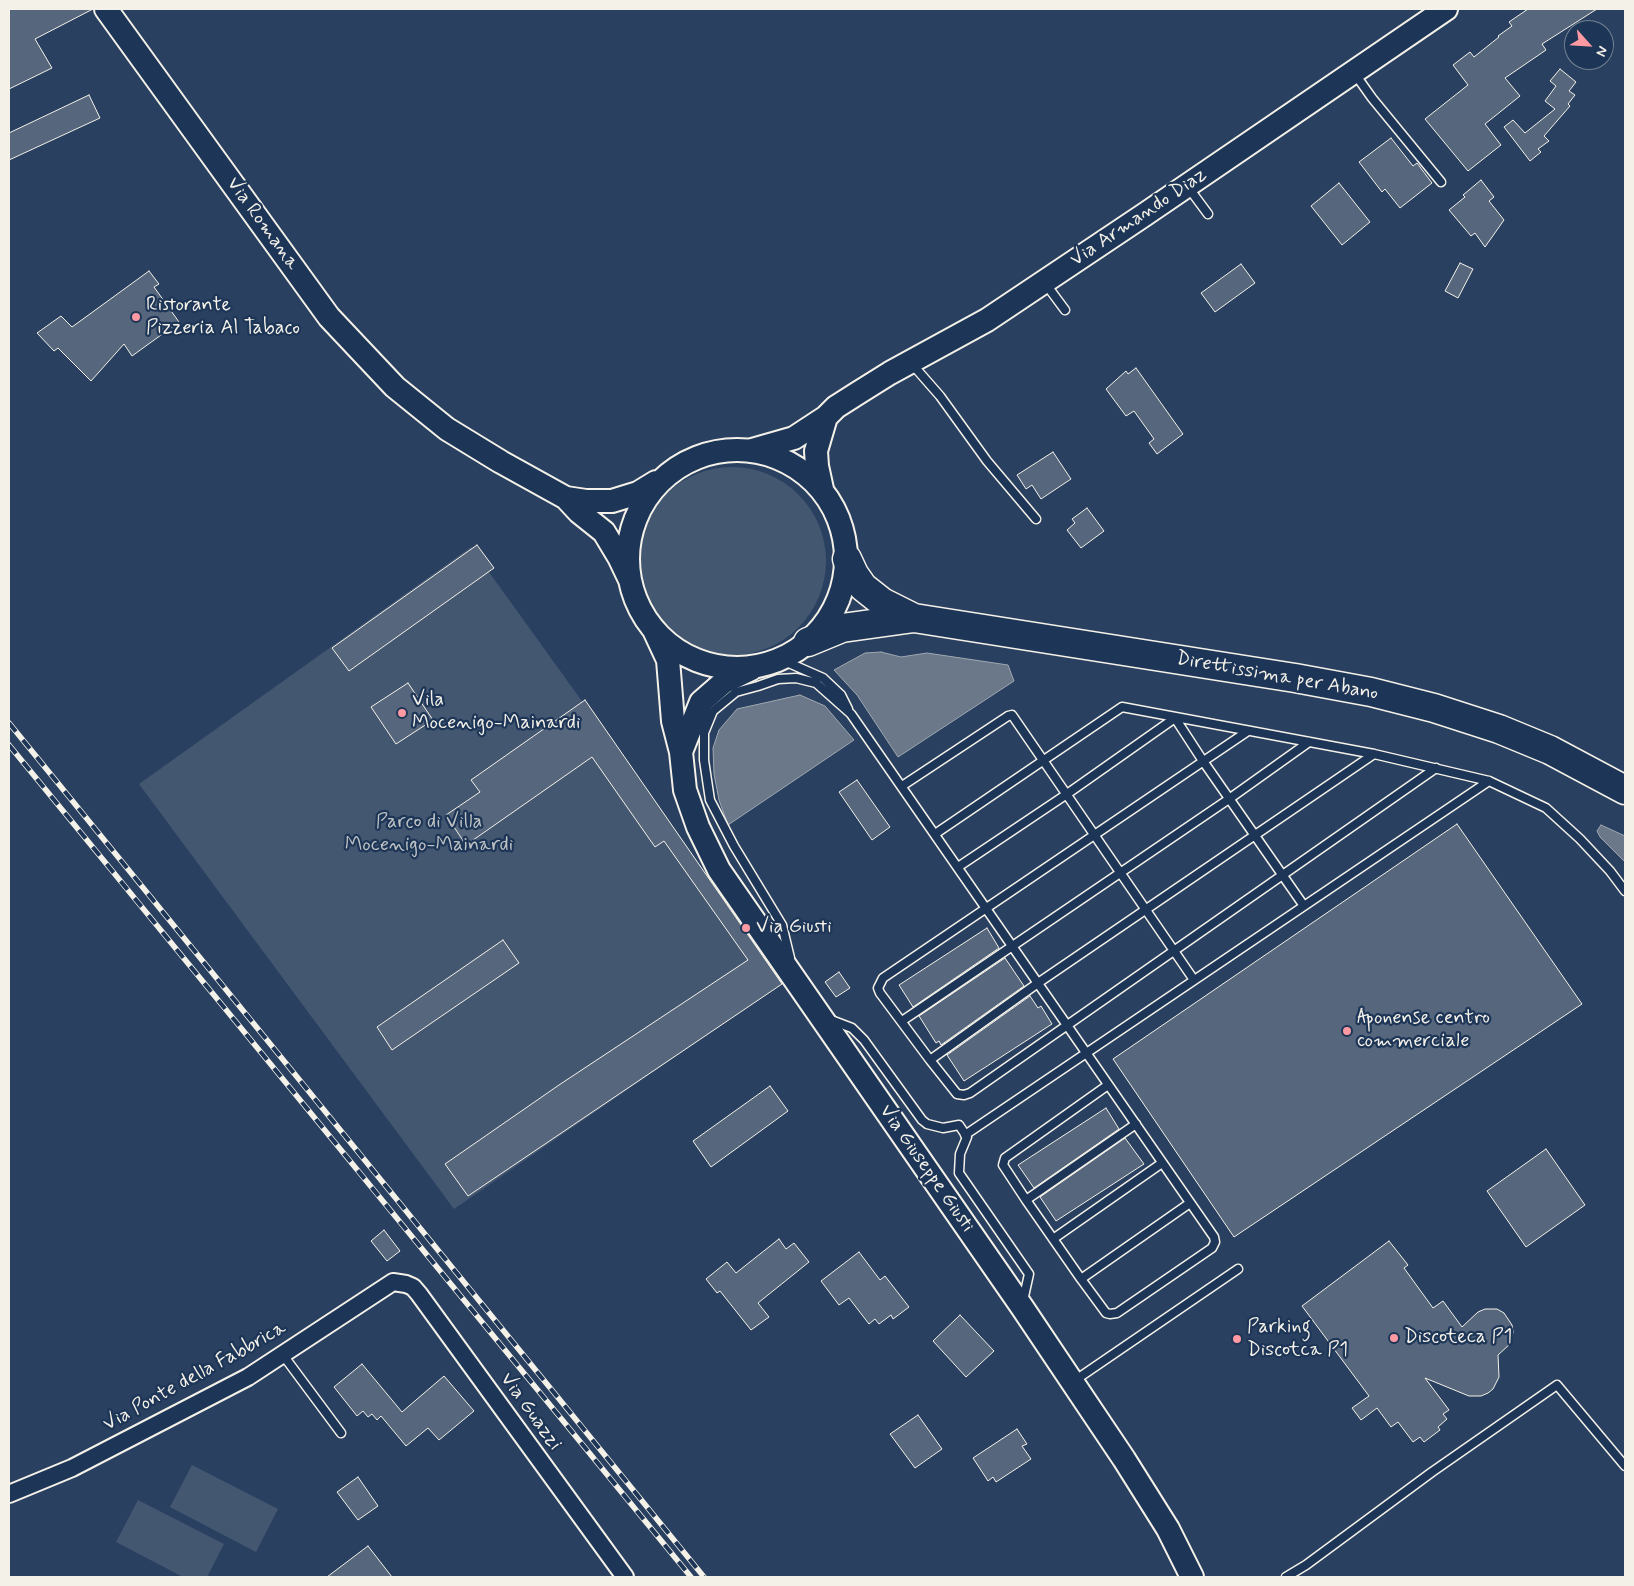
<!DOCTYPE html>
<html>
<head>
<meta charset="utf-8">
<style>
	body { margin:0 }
	#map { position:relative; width:1634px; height:1586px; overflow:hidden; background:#2a4060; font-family:Mynerve,sans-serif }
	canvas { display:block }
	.frame { position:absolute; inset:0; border:10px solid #f4f1e8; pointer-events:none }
	.north { position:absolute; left:1564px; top:20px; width:50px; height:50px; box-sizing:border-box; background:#1d3557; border:1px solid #738091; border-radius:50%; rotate:116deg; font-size:14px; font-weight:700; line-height:20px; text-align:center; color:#f4f1e8 }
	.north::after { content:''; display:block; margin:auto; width:18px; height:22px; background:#ff9aa2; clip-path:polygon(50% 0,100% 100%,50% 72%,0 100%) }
</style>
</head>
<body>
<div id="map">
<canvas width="1634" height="1586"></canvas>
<div class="frame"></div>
<div class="north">N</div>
</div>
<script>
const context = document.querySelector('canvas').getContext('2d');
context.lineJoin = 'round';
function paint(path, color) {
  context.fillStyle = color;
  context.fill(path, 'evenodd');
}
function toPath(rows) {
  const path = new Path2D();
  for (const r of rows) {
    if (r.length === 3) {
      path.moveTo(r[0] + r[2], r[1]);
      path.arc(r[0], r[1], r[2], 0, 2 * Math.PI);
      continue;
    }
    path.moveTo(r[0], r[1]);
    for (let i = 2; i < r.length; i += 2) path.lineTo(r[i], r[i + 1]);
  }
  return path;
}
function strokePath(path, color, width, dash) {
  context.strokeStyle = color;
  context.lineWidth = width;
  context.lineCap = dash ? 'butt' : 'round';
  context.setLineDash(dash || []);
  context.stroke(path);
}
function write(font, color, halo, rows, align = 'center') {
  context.font = font + ' Mynerve,sans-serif';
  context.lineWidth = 4.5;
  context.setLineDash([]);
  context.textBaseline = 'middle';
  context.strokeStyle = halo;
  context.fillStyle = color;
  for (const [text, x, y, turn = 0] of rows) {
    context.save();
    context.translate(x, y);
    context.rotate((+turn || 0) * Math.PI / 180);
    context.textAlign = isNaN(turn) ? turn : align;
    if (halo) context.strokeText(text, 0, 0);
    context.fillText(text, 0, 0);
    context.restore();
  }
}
const green = toPath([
	[732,561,94],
	[471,547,784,982,454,1209,139,784],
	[192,1465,278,1509,256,1552,170,1507],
	[138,1500,224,1544,207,1577,183,1577,116,1542]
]);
const water = toPath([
	[881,652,901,657,927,653,1008,665,1014,681,898,757,857,695,834,670,865,653,881,652],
	[800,695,825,706,854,740,728,825,719,800,714,774,713,748,719,730,737,709,800,695],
	[1601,825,1625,836,1625,862,1600,837,1597,831,1601,825]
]);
const building = toPath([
	[9,9,93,9,35,39,52,68,9,89,9,9],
	[1528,9,1597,9,1542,44,1546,50,1505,78,1520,96,1485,124,1501,145,1468,171,1425,119,1468,85,1453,65,1470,52,1474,57,1499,37,1498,36,1512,26,1509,22,1528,9],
	[1560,69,1576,82,1569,91,1575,95,1568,104,1570,106,1544,136,1549,141,1538,149,1541,152,1530,161,1504,127,1513,120,1525,133,1555,109,1545,101,1556,86,1550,81,1560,69],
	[89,95,100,118,9,160,9,133,89,95],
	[1391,138,1413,166,1417,163,1432,183,1400,208,1385,189,1382,192,1359,162,1391,138],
	[1481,180,1494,197,1489,201,1504,220,1485,247,1475,233,1471,236,1449,210,1465,197,1463,195,1481,180],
	[1339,183,1370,222,1342,245,1311,206,1339,183],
	[1460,263,1473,269,1458,298,1445,291,1460,263],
	[1241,264,1255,283,1215,312,1201,293,1241,264],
	[149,271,159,284,154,287,179,322,132,356,124,344,91,381,58,348,54,351,37,333,61,316,72,327,149,271],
	[1136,368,1183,434,1157,454,1149,443,1154,439,1134,411,1126,416,1106,389,1126,371,1128,374,1136,368],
	[1053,452,1071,479,1041,499,1032,485,1026,489,1017,475,1053,452],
	[1087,508,1104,531,1081,548,1067,530,1075,523,1072,519,1087,508],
	[477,545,494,568,349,671,332,648,477,545],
	[408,683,433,720,396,744,371,707,408,683],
	[585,700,782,984,468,1196,445,1164,559,1085,748,960,664,841,655,847,592,757,466,845,446,815,480,792,471,780,585,700],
	[857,780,890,827,872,840,839,792,857,780],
	[1457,824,1582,1004,1234,1237,1113,1059,1457,824],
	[987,928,999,948,913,1007,899,985,987,928],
	[503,940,519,963,392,1050,377,1027,503,940],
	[1005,958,1024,986,941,1045,939,1041,936,1043,919,1016,1005,958],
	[839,972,850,988,836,997,825,982,839,972],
	[1030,996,1038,1008,1041,1006,1052,1024,964,1081,947,1055,1030,996],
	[770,1086,788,1111,711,1167,693,1141,770,1086],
	[1106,1108,1119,1129,1034,1188,1018,1165,1106,1108],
	[1125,1138,1144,1164,1056,1221,1040,1197,1125,1138],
	[1546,1149,1585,1205,1526,1247,1487,1191,1546,1149],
	[384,1230,400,1251,387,1261,371,1241,384,1230],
	[779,1239,786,1249,794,1243,809,1262,758,1303,769,1317,751,1330,720,1291,717,1293,706,1279,727,1262,736,1273,779,1239],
	[1389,1241,1408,1265,1404,1268,1433,1308,1443,1301,1462,1327,1478,1312,1485,1309,1497,1309,1504,1313,1512,1325,1513,1332,1510,1344,1498,1355,1499,1377,1493,1389,1488,1393,1481,1396,1469,1396,1425,1378,1449,1410,1443,1414,1447,1419,1438,1427,1440,1430,1424,1442,1420,1437,1413,1442,1398,1422,1391,1427,1377,1408,1361,1420,1352,1408,1369,1396,1302,1306,1389,1241],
	[859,1252,880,1280,885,1276,909,1307,893,1319,891,1315,879,1324,875,1319,869,1324,849,1298,839,1305,821,1281,859,1252],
	[960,1315,994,1351,966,1377,933,1341,960,1315],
	[362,1364,402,1412,444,1376,474,1411,439,1440,428,1428,406,1446,381,1416,377,1420,372,1414,368,1417,363,1411,357,1416,334,1387,362,1364],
	[918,1415,942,1449,915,1468,890,1434,918,1415],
	[1017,1429,1027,1444,1022,1446,1031,1459,996,1482,993,1477,988,1481,973,1458,1017,1429],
	[358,1477,378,1506,358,1520,337,1492,358,1477],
	[368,1546,392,1577,327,1577,368,1546]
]);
const lane = toPath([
	[1355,74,1372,98,1441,182],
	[1188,187,1208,214],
	[1045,283,1065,310],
	[912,364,940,396,987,461,1036,519],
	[782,660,823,678,841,695,848,709],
	[1248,731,883,978,878,988,880,993,930,1060,957,1094,964,1095,970,1093,1436,768],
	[902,786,1008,716,1012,715,1194,980],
	[935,834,1122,707,1374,754,1489,781,1546,808,1580,839,1610,871,1625,891],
	[958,867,1067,794,1175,718,1203,761,1304,906],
	[790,958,782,925,734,846,710,800,704,760,704,733,713,711,736,692,758,686,778,679,796,678,816,683,851,714,1214,1237,1215,1242,1212,1248,1117,1313,1110,1314,1106,1313,1081,1279,1026,1200,1003,1165,1005,1158,1108,1085],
	[831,1020,852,1028,864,1040,922,1120,927,1124,943,1128,959,1125,967,1137,960,1154,959,1173,1029,1274,1023,1301],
	[902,1021,1229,799,1309,742],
	[930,1060,1038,983,1374,754],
	[965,1135,1489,781],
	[1026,1200,1136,1124],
	[1053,1239,1162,1163],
	[1081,1279,1190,1203],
	[283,1355,341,1433],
	[1074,1381,1238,1269],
	[1286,1577,1306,1565,1432,1472,1557,1385,1625,1466]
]);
const street = toPath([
	[9,1494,72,1468,248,1377,393,1282,406,1284,413,1287,419,1294,625,1577]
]);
const secondary = toPath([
	[106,9,329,317,395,387,447,429,501,462,566,498,579,512,604,532,619,557,630,580],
	[752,450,794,438,826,417,836,407,858,393,890,373,987,320,1144,215,1446,9],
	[737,559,109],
	[822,489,817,466,816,451,826,417],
	[566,498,586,501,612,501,638,493,656,482],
	[654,630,668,660,673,721,681,752,685,790,698,827,719,870,1022,1307,1124,1459,1168,1529,1192,1577],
	[681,752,701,702,724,682,751,669]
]);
const highway = toPath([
	[847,559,854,574,863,587,882,602,914,618],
	[808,642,842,628,914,618,1295,678,1371,692,1434,708,1499,729,1550,750,1625,790]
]);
const rail = toPath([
	[9,723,704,1577],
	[9,745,691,1577]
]);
const markers = [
	[136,317,5,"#ff9aa2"],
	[402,713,5,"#ff9aa2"],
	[746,928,5,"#ff9aa2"],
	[1347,1031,5,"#ff9aa2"],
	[1394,1338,5,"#ff9aa2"],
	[1237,1339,5,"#ff9aa2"]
];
const streetNames = [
	["Via Armando Diaz",1139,218,-34],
	["Via Romana",262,224,54],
	["Direttissima per Abano",1277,677,10],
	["Via Giuseppe Giusti",926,1169,55],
	["Via Ponte della Fabbrica",195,1377,-29],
	["Via Guazzi",530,1412,54]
];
const poiNames = [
	["Ristorante",146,306],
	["Pizzeria Al Tabaco",146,329],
	["Vila",412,701],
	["Mocenigo-Mainardi",412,724],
	["Via Giusti",756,928],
	["Aponense centro",1357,1019],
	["commerciale",1357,1042],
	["Parking",1247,1328],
	["Discotca P1",1247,1351],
	["Discoteca P1",1404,1338]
];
const parkNames = [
	["Parco di Villa",429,823],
	["Mocenigo-Mainardi",429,846]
];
paint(green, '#445771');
paint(water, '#6a788a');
strokePath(water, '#a1a8b0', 1);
paint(building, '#56677d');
strokePath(building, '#f4f1e8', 1);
strokePath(lane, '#f4f1e8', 11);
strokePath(street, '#f4f1e8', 20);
strokePath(secondary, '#f4f1e8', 26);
strokePath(highway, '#f4f1e8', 31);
strokePath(lane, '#1d3557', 8);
strokePath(street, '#1d3557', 16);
strokePath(secondary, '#1d3557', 22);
strokePath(highway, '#1d3557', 28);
strokePath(rail, '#f4f1e8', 5.5);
strokePath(rail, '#1d3557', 4, [11]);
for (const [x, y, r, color] of markers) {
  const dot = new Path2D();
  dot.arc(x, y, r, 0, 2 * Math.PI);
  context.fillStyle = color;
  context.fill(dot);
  strokePath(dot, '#1d3557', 2);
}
write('20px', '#f4f1e8', '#1d3557', streetNames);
write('20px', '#f4f1e8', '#1d3557', poiNames, 'left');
write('20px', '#bfc3c4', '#1d3557', parkNames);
</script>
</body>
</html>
